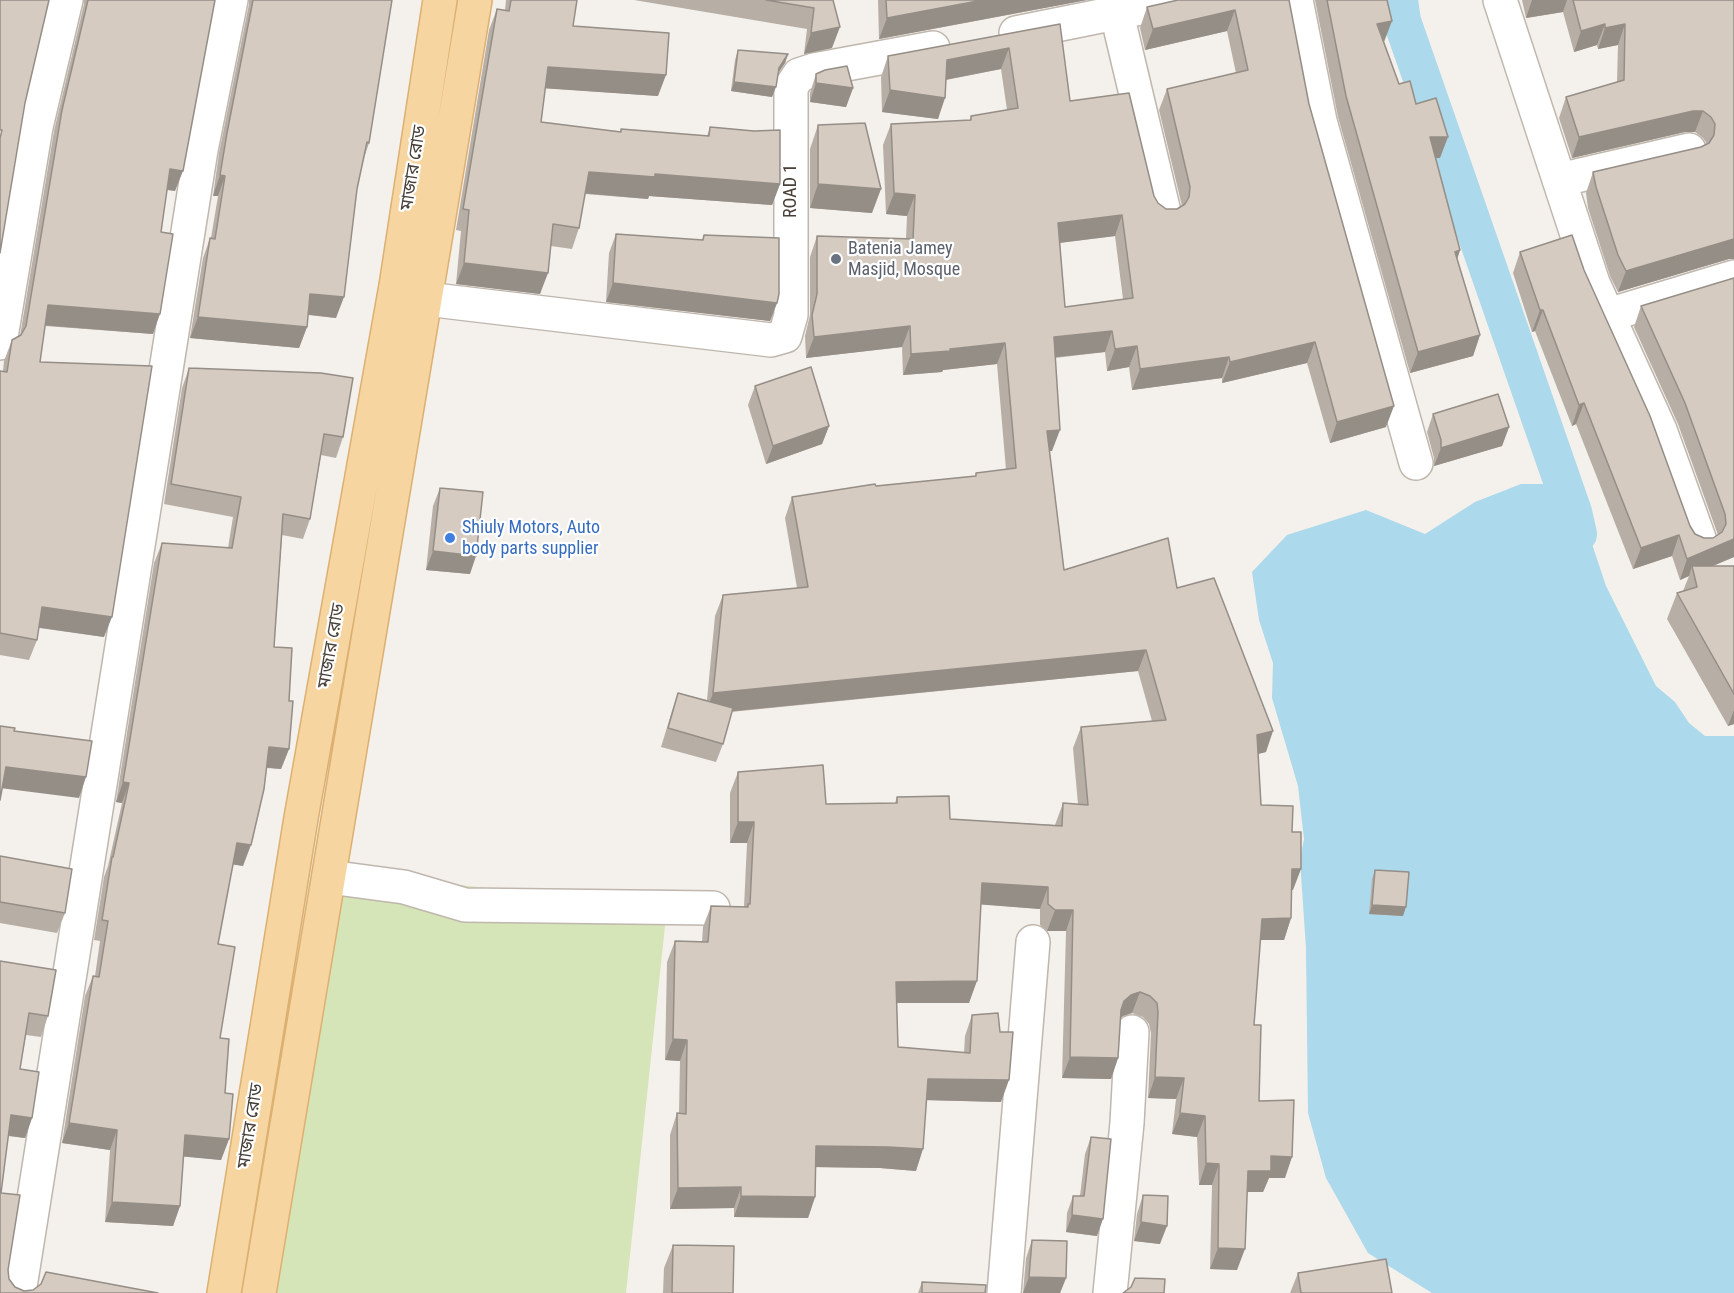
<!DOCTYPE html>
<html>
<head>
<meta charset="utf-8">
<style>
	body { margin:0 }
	canvas { display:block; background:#f4f0eb }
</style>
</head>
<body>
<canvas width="1734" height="1293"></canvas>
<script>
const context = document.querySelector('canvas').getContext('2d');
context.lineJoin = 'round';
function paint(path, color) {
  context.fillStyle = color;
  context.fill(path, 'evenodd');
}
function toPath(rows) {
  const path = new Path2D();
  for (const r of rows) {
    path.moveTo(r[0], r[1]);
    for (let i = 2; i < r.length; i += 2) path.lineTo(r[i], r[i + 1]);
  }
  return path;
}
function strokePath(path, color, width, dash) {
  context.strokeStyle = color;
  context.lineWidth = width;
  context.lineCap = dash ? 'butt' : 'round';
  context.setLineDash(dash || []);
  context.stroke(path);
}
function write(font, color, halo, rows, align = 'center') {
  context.font = font + ' "Roboto Condensed","Noto Sans Bengali",sans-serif';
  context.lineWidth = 4.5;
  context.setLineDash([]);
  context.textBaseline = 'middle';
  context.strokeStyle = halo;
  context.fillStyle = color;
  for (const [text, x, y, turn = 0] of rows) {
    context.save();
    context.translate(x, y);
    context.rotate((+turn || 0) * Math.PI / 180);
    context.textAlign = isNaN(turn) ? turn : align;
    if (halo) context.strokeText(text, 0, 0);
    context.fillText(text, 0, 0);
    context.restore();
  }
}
const green = toPath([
	[317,870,667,907,626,1293,272,1293]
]);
const water = toPath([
	[1521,484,1572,484,1606,586,1656,686,1675,702,1689,723,1705,736,1734,736,1734,1293,1432,1293,1368,1253,1326,1178,1308,1113,1306,948,1300,860,1304,839,1298,786,1272,698,1273,663,1259,620,1252,572,1287,535,1366,510,1425,534,1475,502]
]);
const canal = toPath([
	[1399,0,1402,21,1573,512,1578,534]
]);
const minor = toPath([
	[1296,0,1320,121,1416,463],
	[1500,0,1593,283,1660,430,1700,541],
	[1117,14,1164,212],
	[1016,33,1180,0],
	[1559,180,1689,150],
	[426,299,771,340,785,336,791,315,791,87,799,75,814,70,933,48],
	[1608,315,1734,277],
	[0,343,36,127,66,0],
	[329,877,404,887,465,905,713,908],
	[19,1293,201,150,231,0],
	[1004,1293,1033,942],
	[1110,1293,1127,1123,1132,1032]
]);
const major = toPath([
	[224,1293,301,818,396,286,440,0],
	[259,1293,475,0]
]);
const wall = toPath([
	[84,0,215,0,175,191,167,190,161,232,153,334,45,326,40,362,104,637,39,628,37,640,29,660,0,655,0,371,3,371,4,361,12,340,20,336,54,131,84,4],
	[249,0,392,0,369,143,364,158,357,189,336,318,308,315,307,327,299,348,190,338,203,258,210,238,211,238,218,196,213,196,219,153,249,4],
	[506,0,577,0,573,26,658,96,545,88,541,122,620,132,621,129,707,136,710,127,780,184,772,205,649,196,648,199,585,194,579,228,572,249,551,246,540,294,456,284,461,231,456,230,489,30,497,9,505,10],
	[634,0,833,0,832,48,804,54,807,29],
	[878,0,1087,0,879,39],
	[1289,0,1309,104,1386,427,1330,443,1307,363,1222,383,1222,378,1132,390,1129,367,1107,371,1105,352,1055,358,1052,451,1049,451,1064,570,1177,588,1266,752,1258,754,1261,805,1292,832,1293,890,1292,890,1291,918,1284,940,1260,940,1254,1025,1259,1101,1285,1178,1269,1178,1263,1192,1247,1192,1237,1270,1210,1269,1212,1185,1199,1185,1197,1137,1172,1134,1176,1099,1148,1098,1151,1033,1149,1024,1143,1017,1132,1013,1123,1016,1120,1018,1118,1058,1111,1079,1062,1078,1066,931,1047,931,1040,925,1040,909,981,904,969,1003,897,1003,898,1047,964,1053,965,1036,972,1015,1001,1102,927,1100,916,1171,880,1168,816,1167,815,1197,808,1218,734,1217,734,1208,670,1209,670,1135,677,1113,679,1113,680,1061,665,1060,667,962,675,941,702,942,703,927,711,906,744,907,747,843,730,843,730,793,738,772,826,804,895,803,897,797,950,819,1055,825,1063,803,1078,804,1073,748,1081,727,1152,721,1138,671,731,712,723,744,716,762,661,747,672,711,678,693,707,700,715,616,723,595,797,588,785,518,792,497,876,486,975,476,976,473,1006,470,997,364,943,370,942,372,903,375,902,347,806,358,805,336,810,315,810,257,817,236,906,239,907,216,886,214,883,145,891,124,970,120,971,116,1007,110,1001,69,946,80,938,119,882,112,881,77,888,56,1060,24,1070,101,1154,196,1158,203,1166,209,1177,209,1182,206,1159,110,1167,89,1236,73,1227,31,1145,50,1140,28,1147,7],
	[1115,236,1123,299,1065,307,1060,243],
	[1315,0,1387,0,1384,42,1399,84,1416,104,1440,158,1435,158,1460,250,1457,260,1480,335,1473,356,1410,373,1338,117],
	[1522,0,1734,0,1734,259,1729,259,1618,292,1610,276,1588,208,1586,193,1593,172,1701,147,1707,144,1703,138,1695,132,1685,132,1572,158,1559,118,1566,97,1617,82,1618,45,1598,49,1597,45,1574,52,1563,12,1526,18],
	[738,50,788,54,785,63,778,74,772,97,731,91,735,60],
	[816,74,853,88,846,107,810,102,810,93],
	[818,125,872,213,810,208,810,149],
	[616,234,702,240,704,235,777,303,770,321,606,302,609,253],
	[1520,252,1584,270,1690,526,1695,534,1704,538,1713,538,1718,535,1678,424,1634,327,1641,306,1734,278,1734,557,1712,566,1734,566,1734,724,1728,726,1667,619,1677,593,1683,591,1689,576,1680,580,1672,556,1633,569,1576,424,1572,426,1535,331,1532,332,1513,273],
	[189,368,343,437,336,458,321,455,310,519,303,539,282,535,274,647,289,701,289,749,281,769,266,768,243,866,233,864,218,944,220,1038,229,1139,221,1160,183,1156,180,1206,173,1226,105,1222,110,1150,62,1143,85,996,93,976,95,976,100,941,94,940,104,877,108,866,122,803,116,802,154,563,162,543,228,548,233,517,164,504,182,388],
	[755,386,829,426,822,444,766,464,748,405],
	[1433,414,1509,427,1502,446,1434,466,1434,458,1427,432],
	[440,488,470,574,426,570,433,506],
	[0,856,65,913,57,933,0,923],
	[1375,870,1403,916,1369,914,1372,879],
	[0,961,48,1016,41,1037,26,1035,20,1069,32,1118,25,1138,8,1136,1,1193,9,1279,15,1287,24,1291,0,1293],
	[1091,1137,1097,1236,1066,1232,1067,1213,1073,1196,1080,1196,1085,1154],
	[1143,1195,1160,1244,1134,1241,1137,1214],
	[1032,1240,1066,1278,1060,1293,1023,1293,1026,1258],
	[673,1245,733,1293,663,1293,664,1268],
	[1298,1273,1392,1293,1290,1293],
	[922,1282,985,1293,918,1293]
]);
const shadedWall = toPath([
	[983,0,1087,0,879,39,887,18],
	[1532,0,1567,0,1563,12,1526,18],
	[1235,10,1227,31,1145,50,1153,29],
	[1392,21,1384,42,1370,45,1377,24],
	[1605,24,1597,45,1574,52,1581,31],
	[1625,24,1618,45,1598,49,1605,28],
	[840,27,832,48,804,54,811,33],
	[1009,48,1001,69,939,81,947,60],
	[788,54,785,63,775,77,779,68],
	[548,67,666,75,658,96,540,88],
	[734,82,776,87,772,97,731,91],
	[816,83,853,88,846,107,810,102],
	[890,90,945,98,938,119,882,112],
	[1693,111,1703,111,1695,132,1685,132,1572,158,1579,137],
	[1430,137,1448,137,1440,158,1422,158],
	[170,169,183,171,175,191,163,189],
	[589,172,655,174,780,184,772,205,649,196,648,199,581,193],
	[220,175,225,176,218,196,213,196],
	[818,184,881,189,872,213,810,208],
	[894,193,915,195,907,216,886,214],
	[1122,215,1115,236,1050,244,1058,223],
	[1734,239,1734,259,1729,259,1618,292,1626,271],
	[1460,250,1453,271,1455,252],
	[464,263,548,273,540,294,456,284],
	[613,283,777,303,770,321,606,302],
	[310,294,344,297,336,318,303,314],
	[48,305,160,314,153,334,40,325],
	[1540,310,1543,310,1535,331,1532,332],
	[198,317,307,327,299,348,190,338],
	[910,326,902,347,806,358,814,337],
	[1112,331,1105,352,1047,358,1054,337],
	[1480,335,1473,356,1410,373,1418,352],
	[1315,342,1307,363,1222,383,1230,362],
	[1005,343,997,364,943,370,942,372,903,375,911,354],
	[1137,346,1129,367,1107,371,1115,349],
	[1229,357,1222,378,1132,390,1140,369],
	[1584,403,1576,424,1572,426,1579,405],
	[1394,406,1386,427,1330,443,1337,422],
	[829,426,822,444,766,464,773,446],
	[1509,427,1502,446,1434,466,1441,448],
	[1060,430,1052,451,1039,452,1047,431],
	[1679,535,1672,556,1633,569,1641,548],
	[1734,539,1734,557,1694,574,1692,566,1689,576,1680,580,1687,559],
	[433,551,476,556,470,574,426,570],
	[42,607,112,617,104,637,35,627],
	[1146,650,1138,671,705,714,713,693],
	[1734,710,1734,724,1728,726],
	[1273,731,1266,752,1250,756,1257,735],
	[269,747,289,749,281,769,261,767],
	[6,767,86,777,79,798,0,788],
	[123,782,129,783,122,803,116,802],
	[738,822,754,822,747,843,730,843],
	[237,843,251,845,243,866,230,864],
	[1292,869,1301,869,1293,890,1284,890],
	[982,883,1048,887,1040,909,974,904],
	[1372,905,1406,907,1403,916,1369,914],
	[1055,910,1073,910,1066,931,1047,931],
	[1291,918,1284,940,1254,940,1262,919],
	[977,981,969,1003,889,1003,896,982],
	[1140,992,1132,1013,1123,1016,1116,1022,1124,1001,1131,995],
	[673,1039,687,1040,680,1061,665,1060],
	[1070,1057,1118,1058,1111,1079,1062,1078],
	[1155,1077,1184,1078,1176,1099,1148,1098],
	[928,1079,1009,1080,1001,1102,921,1100],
	[1180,1113,1205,1116,1197,1137,1172,1134],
	[11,1115,32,1118,25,1138,3,1135],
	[69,1123,117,1130,110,1150,62,1143],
	[185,1135,229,1139,221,1160,177,1156],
	[816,1146,888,1147,923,1149,916,1171,880,1168,809,1167],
	[1271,1156,1292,1157,1285,1178,1269,1178,1263,1192,1240,1192,1248,1171],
	[1206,1163,1219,1164,1212,1185,1199,1185],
	[741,1187,734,1208,670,1209,678,1188],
	[741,1196,815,1197,808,1218,734,1217],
	[112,1202,180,1206,173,1226,105,1222],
	[1072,1215,1103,1219,1097,1236,1066,1232],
	[1141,1222,1167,1226,1160,1244,1134,1241],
	[1218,1248,1245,1249,1237,1270,1210,1269],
	[1029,1277,1066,1278,1060,1293,1023,1293]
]);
const building = toPath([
	[0,0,49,0,25,103,0,253,0,138,2,130,0,130,0,0],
	[88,0,215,0,183,171,170,169,161,232,173,234,160,314,48,305,40,362,152,366,112,617,42,607,37,640,0,633,0,371,7,372,12,340,21,335,26,326,62,110,88,0],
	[253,0,392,0,369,143,367,142,357,189,344,297,310,294,307,327,198,317,210,238,215,239,225,176,220,175,227,133,253,0],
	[511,0,577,0,573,26,669,33,666,75,548,67,541,122,621,132,621,129,709,136,710,127,754,131,780,130,780,184,655,174,655,177,589,172,579,228,553,224,548,273,464,263,469,210,463,209,497,9,509,11,511,0],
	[766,0,833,0,840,27,811,33,814,8,766,0],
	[886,0,983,0,887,18,886,0],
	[1178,0,1289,0,1309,104,1394,406,1337,422,1315,342,1230,362,1229,357,1140,369,1137,346,1115,349,1112,331,1054,337,1060,430,1047,431,1064,570,1168,538,1177,588,1214,578,1273,731,1257,735,1261,805,1293,806,1292,832,1301,832,1301,869,1292,869,1291,918,1262,919,1254,1025,1261,1025,1259,1101,1294,1100,1292,1157,1271,1156,1271,1171,1248,1171,1245,1249,1218,1248,1219,1164,1206,1163,1205,1116,1180,1113,1184,1078,1155,1077,1158,1012,1157,1003,1150,996,1140,992,1131,995,1124,1001,1121,1010,1118,1058,1070,1057,1073,910,1055,910,1048,904,1048,887,982,883,977,981,896,982,898,1047,970,1053,972,1015,998,1013,1000,1032,1013,1032,1009,1080,928,1079,923,1149,888,1147,816,1146,815,1197,741,1196,741,1187,678,1188,677,1113,686,1114,687,1040,673,1039,675,941,708,942,711,906,748,907,748,904,750,904,754,822,738,822,738,772,823,765,826,804,897,803,897,797,949,796,950,819,1062,826,1063,803,1088,805,1081,727,1166,720,1146,650,713,693,723,595,808,587,792,497,875,484,876,486,976,476,976,473,1016,468,1005,343,950,349,950,351,911,354,910,326,814,337,812,315,817,294,817,236,913,239,915,195,894,193,891,124,971,120,971,116,1018,108,1009,48,947,60,945,98,890,90,888,56,1060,24,1070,101,1129,93,1154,196,1158,203,1166,209,1177,209,1185,204,1189,197,1190,187,1167,89,1248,70,1235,10,1153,29,1147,7,1178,0],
	[1122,215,1133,298,1065,307,1058,223,1122,215],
	[1327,0,1387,0,1392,21,1377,24,1399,84,1410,81,1416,104,1436,98,1448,137,1430,137,1460,250,1455,252,1480,335,1418,352,1346,96,1327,0],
	[1573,0,1734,0,1734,239,1626,271,1618,255,1596,187,1593,172,1701,147,1709,143,1714,135,1715,124,1711,117,1703,111,1693,111,1579,137,1566,97,1624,80,1625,24,1605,28,1605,24,1581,31,1573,0],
	[738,50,788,54,779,68,776,87,734,82,738,50],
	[847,66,853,88,816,83,816,74,825,70,847,66],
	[865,123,881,189,818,184,818,125,865,123],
	[616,234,703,240,704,235,779,238,779,294,777,303,613,283,616,234],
	[1572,235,1584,270,1650,416,1690,526,1695,534,1704,538,1713,538,1722,532,1726,524,1725,514,1685,403,1641,306,1734,278,1734,539,1687,559,1679,535,1641,548,1584,403,1579,405,1543,310,1540,310,1520,252,1572,235],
	[811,367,829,426,773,446,755,386,811,367],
	[189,368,321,373,353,378,343,437,324,434,310,519,283,514,274,647,292,648,289,701,293,701,289,749,269,747,264,789,251,845,237,843,218,944,235,947,220,1038,229,1039,225,1093,233,1094,229,1139,185,1135,180,1206,112,1202,117,1130,69,1123,93,976,99,977,108,921,102,920,112,857,113,857,129,783,123,782,162,543,232,548,241,497,171,484,189,368],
	[1498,394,1509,427,1441,448,1441,440,1433,414,1498,394],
	[440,488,483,492,476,556,433,551,440,488],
	[1692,566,1734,566,1734,694,1677,593,1697,587,1692,566],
	[678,693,733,708,723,744,668,728,678,693],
	[0,726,15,728,14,731,92,741,86,777,6,767,0,800,0,726],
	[0,856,72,869,65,913,0,902,0,856],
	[1375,870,1409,872,1406,907,1372,905,1375,870],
	[0,961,56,970,48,1016,29,1013,20,1069,39,1072,32,1118,11,1115,1,1193,20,1195,8,1270,9,1279,15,1287,24,1291,33,1290,41,1284,46,1272,158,1293,0,1293,0,961],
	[1091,1137,1111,1139,1103,1219,1072,1215,1073,1196,1084,1196,1091,1137],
	[1143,1195,1168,1196,1167,1226,1141,1222,1143,1195],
	[1032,1240,1067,1241,1066,1278,1029,1277,1032,1240],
	[673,1245,734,1246,733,1293,672,1293,673,1245],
	[1386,1259,1392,1293,1301,1293,1298,1273,1386,1259],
	[1135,1278,1165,1279,1164,1293,1123,1293,1131,1287,1135,1278],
	[922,1282,986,1285,985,1293,922,1293,922,1282]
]);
const markers = [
	[836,259,6,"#6b7280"],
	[450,538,6,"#3f7fe0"]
];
const streetNames = [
	["মাজার রোড",414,168,-81],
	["ROAD 1",791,191,-90],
	["মাজার রোড",332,646,-80],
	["মাজার রোড",251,1126,-81]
];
const worshipNames = [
	["Batenia Jamey",848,249],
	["Masjid, Mosque",848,270]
];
const shopNames = [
	["Shiuly Motors, Auto",462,528],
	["body parts supplier",462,549]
];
paint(green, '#d5e5b7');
paint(water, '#acd9ec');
strokePath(canal, '#acd9ec', 38);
strokePath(minor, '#bfb7ae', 36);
strokePath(major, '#dcb071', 36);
strokePath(minor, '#fff', 33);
strokePath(major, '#f7d5a0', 33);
paint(wall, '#b7afa6');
paint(shadedWall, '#958e87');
paint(building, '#d5cbc1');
strokePath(building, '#958e87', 1.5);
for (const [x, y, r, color] of markers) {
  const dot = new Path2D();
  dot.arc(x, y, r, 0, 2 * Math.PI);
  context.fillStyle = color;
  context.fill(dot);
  strokePath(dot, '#fff', 2);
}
write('18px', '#484039', '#fff', streetNames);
write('18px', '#5b616d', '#fff', worshipNames, 'left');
write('18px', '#366cbe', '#fff', shopNames, 'left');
</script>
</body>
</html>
